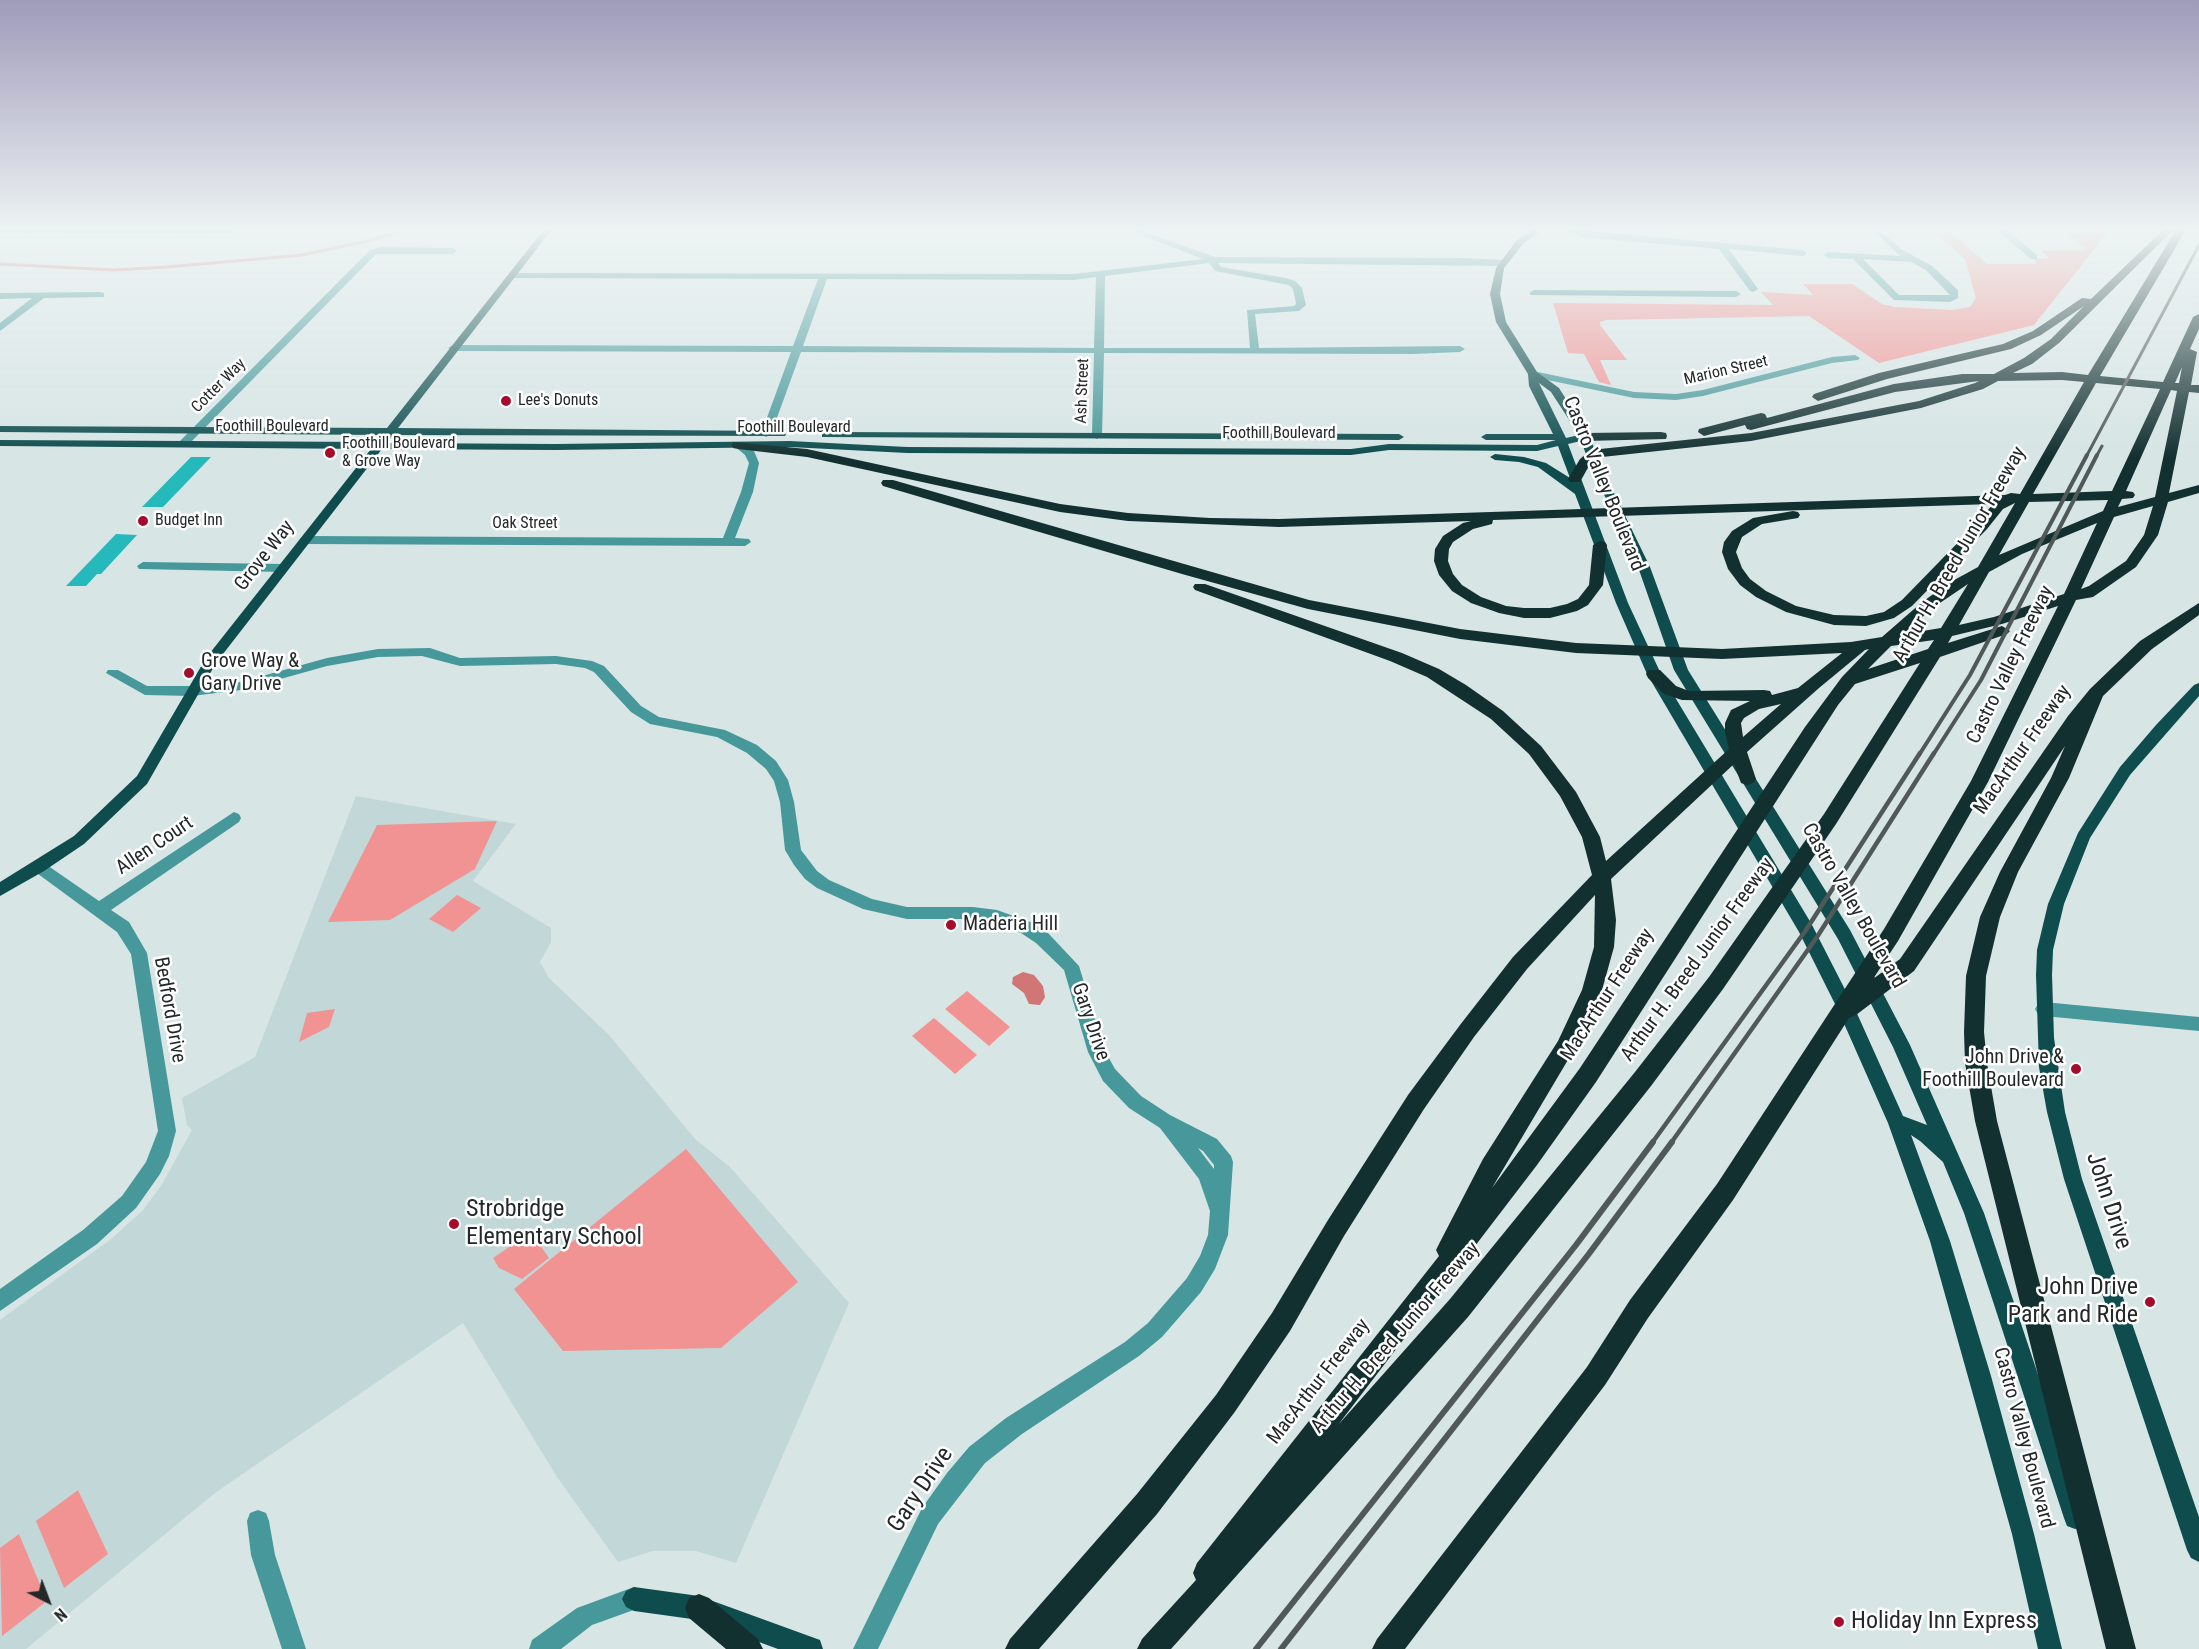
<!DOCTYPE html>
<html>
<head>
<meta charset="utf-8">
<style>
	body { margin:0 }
	#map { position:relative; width:2199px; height:1649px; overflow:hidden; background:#d7e5e5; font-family:"Roboto Condensed",sans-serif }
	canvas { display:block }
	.north { position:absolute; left:18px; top:1571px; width:60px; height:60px; -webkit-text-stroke:4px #fff; paint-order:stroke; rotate:138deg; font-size:16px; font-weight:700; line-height:24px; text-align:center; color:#232828 }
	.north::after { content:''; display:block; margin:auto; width:21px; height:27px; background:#232828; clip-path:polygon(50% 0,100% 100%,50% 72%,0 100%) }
</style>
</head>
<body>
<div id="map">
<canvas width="2199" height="1649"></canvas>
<div class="north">N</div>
</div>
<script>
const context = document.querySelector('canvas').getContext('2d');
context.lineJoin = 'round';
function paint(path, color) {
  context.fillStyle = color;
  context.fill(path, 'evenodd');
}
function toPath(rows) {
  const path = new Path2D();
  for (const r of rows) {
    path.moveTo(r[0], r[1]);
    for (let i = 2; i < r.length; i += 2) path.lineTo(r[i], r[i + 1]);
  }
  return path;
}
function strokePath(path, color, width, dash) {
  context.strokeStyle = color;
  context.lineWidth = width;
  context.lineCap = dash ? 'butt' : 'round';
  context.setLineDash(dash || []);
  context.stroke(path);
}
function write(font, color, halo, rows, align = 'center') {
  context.font = font + ' "Roboto Condensed",sans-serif';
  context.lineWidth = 5;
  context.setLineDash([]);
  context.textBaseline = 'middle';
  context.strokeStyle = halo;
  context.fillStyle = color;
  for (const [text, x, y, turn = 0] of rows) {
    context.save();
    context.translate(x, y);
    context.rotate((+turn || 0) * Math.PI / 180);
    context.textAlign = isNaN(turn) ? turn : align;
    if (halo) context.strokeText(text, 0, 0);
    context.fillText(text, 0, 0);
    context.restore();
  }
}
const built = toPath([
	[356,796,516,824,473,881,551,928,551,942,540,962,549,978,609,1035,695,1139,730,1167,849,1303,736,1563,696,1551,653,1551,618,1562,557,1477,463,1323,215,1493,26,1649,0,1649,0,1320,111,1239,143,1210,161,1186,192,1130,187,1125,182,1098,255,1057]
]);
const green = toPath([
	[1930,228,1946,228,1987,264,2037,264,2034,259,2049,258,2041,251,2088,250,2059,228,2111,228,2034,325,1879,363,1809,316,1606,320,1600,322,1600,325,1627,360,1600,360,1611,385,1599,382,1584,354,1568,353,1553,303,1773,305,1761,292,1813,295,1803,284,1852,284,1882,304,1894,307,1952,310,1970,307,1976,298,1965,259],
	[497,821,475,869,390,920,328,922,377,825],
	[457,895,481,908,453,932,429,919],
	[967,991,1010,1027,989,1046,945,1009],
	[335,1009,329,1027,299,1042,307,1013],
	[934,1018,977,1055,955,1074,912,1036],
	[686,1149,798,1282,721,1348,563,1351,514,1289],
	[531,1232,549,1258,522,1279,499,1268,493,1258],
	[78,1490,108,1554,64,1588,36,1521],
	[19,1534,47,1601,2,1636,0,1548]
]);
const water = toPath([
	[1023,972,1034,975,1043,986,1045,997,1040,1005,1029,1004,1024,993,1012,984,1013,977]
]);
const stream = toPath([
	[1353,228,1423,231,1446,228],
	[0,264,114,270,167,267,302,255,368,241,412,228]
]);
const building = toPath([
	[191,457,211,457,163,507,142,507],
	[116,534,137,535,101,574,97,574,86,586,66,586]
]);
const minor = toPath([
	[0,228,248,228,229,234,0,233,0,228],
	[1123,228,1134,228,1215,257,1465,258,1503,260,1507,263,1503,266,1218,263,1221,267,1286,278,1295,281,1302,288,1306,305,1299,311,1255,314,1259,348,1460,346,1465,349,1460,352,1413,354,1104,353,1102,436,1097,439,1092,436,1094,353,801,352,771,434,766,437,761,434,791,352,453,351,448,348,453,345,793,346,818,279,509,278,509,274,512,273,1074,274,1203,259,1123,228],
	[1209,263,1215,271,1289,285,1293,289,1296,304,1294,306,1247,310,1250,348,1104,348,1105,276,1209,263],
	[1096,277,1094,348,803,346,827,279,1074,280,1096,277],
	[1554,228,1803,250,1807,253,1803,256,1729,249,1758,289,1753,292,1750,291,1719,249,1581,237,1554,228],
	[1870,228,1878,228,1901,249,1932,266,1958,290,1958,298,1950,302,1894,300,1853,259,1828,258,1824,255,1828,252,1900,256,1870,228],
	[1863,259,1911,262,1926,270,1950,295,1899,295,1863,259],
	[1995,228,2004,228,2037,255,2037,259,2031,259,1995,228],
	[380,247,453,248,457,251,453,254,376,254,187,446,179,446,179,442,370,250,380,247],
	[1534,290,1736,291,1741,294,1736,297,1531,295,1529,293,1534,290],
	[101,292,104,293,104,297,44,298,0,331,0,323,32,298,0,299,0,293,101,292],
	[1855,355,1860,358,1858,360,1832,363,1703,396,1676,400,1634,398,1533,377,1528,374,1533,371,1634,392,1676,394,1703,390,1832,357,1855,355],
	[738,442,754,451,759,463,753,492,735,538,749,539,751,542,745,546,305,544,299,540,305,536,723,538,741,492,749,463,745,455,733,445,738,442],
	[143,562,283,564,289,568,283,572,139,569,137,566,143,562],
	[430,648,460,658,556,656,592,661,604,666,641,706,659,717,725,730,757,745,776,761,788,780,794,802,801,850,817,871,829,880,872,899,907,907,973,907,997,910,1033,923,1048,933,1079,966,1105,1051,1115,1069,1141,1096,1170,1115,1217,1139,1231,1156,1233,1162,1228,1235,1215,1269,1201,1292,1162,1337,1139,1356,1022,1434,985,1463,938,1524,878,1649,853,1649,922,1508,947,1473,969,1447,1006,1418,1125,1342,1148,1323,1187,1278,1200,1256,1208,1235,1210,1211,1199,1179,1160,1128,1129,1108,1103,1081,1088,1052,1064,970,1036,943,1021,933,995,922,973,919,907,919,863,909,817,888,805,879,794,865,785,850,780,802,774,781,766,769,747,753,717,737,650,724,631,712,594,672,585,668,556,664,460,666,422,656,378,657,327,666,241,690,192,696,145,695,106,673,108,670,118,670,147,686,192,686,241,682,327,658,378,649,430,648],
	[1198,1148,1203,1151,1214,1165,1214,1169,1198,1148],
	[234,812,239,814,241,818,239,822,111,910,129,922,147,953,176,1131,169,1156,160,1174,136,1208,97,1244,0,1311,0,1289,83,1230,122,1196,146,1162,158,1131,131,954,117,932,34,871,31,867,34,863,39,861,44,863,99,901,234,812],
	[2044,1002,2199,1017,2199,1031,2044,1016,2038,1014,2035,1009,2038,1004,2044,1002],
	[258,1510,266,1513,269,1521,275,1555,306,1649,282,1649,251,1555,247,1521,250,1513,258,1510],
	[634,1587,642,1591,646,1599,642,1607,592,1625,561,1649,529,1649,532,1640,577,1608,634,1587]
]);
const major = toPath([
	[545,228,553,228,398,428,781,431,786,434,785,436,393,435,387,443,555,444,790,441,907,447,1351,449,1389,444,1537,445,1556,440,1486,440,1481,437,1486,434,1553,434,1529,386,1528,374,1496,322,1490,294,1496,268,1517,240,1535,228,1544,228,1523,244,1504,268,1500,294,1506,322,1537,372,1559,388,1590,437,1599,462,1650,567,1688,670,1850,930,1910,1045,1984,1213,2086,1518,2083,1526,2075,1529,2067,1526,2064,1518,1964,1213,1943,1162,1920,1141,1911,1135,1950,1241,1991,1376,2034,1534,2062,1649,2038,1649,2012,1534,1930,1241,1888,1123,1838,1010,1799,932,1647,674,1616,603,1575,494,1538,467,1519,462,1495,460,1490,457,1495,454,1524,457,1546,463,1570,478,1558,446,1537,451,1389,450,1351,455,907,453,790,447,555,450,382,449,216,663,147,784,84,844,44,871,0,896,0,882,74,836,137,776,206,658,371,449,0,446,0,440,376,442,382,435,0,432,0,426,387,428,545,228],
	[1539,383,1551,392,1579,435,1566,438,1539,383],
	[1581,441,1589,462,1638,567,1674,670,1838,939,1893,1047,1927,1125,1903,1116,1855,1009,1811,923,1661,674,1628,603,1568,444,1581,441],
	[826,432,1399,434,1404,437,1399,440,822,437,822,433,826,432],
	[2199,683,2199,696,2130,775,2090,838,2064,904,2053,950,2052,975,2054,1038,2065,1112,2082,1179,2199,1517,2199,1562,2191,1558,2187,1550,2064,1179,2047,1112,2039,1067,2036,975,2037,950,2048,904,2078,833,2120,767,2156,725,2194,685,2199,683],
	[634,1587,699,1596,820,1640,823,1649,778,1649,699,1620,634,1611,626,1607,622,1599,626,1591,634,1587]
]);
const highway = toPath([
	[2165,228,2175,228,2059,343,2032,364,2013,373,2062,372,2088,375,2177,228,2187,228,2100,376,2163,382,2193,317,2199,314,2199,329,2190,349,2197,352,2191,385,2199,385,2199,393,2189,392,2169,493,2199,485,2199,493,2168,502,2158,535,2136,567,2093,597,2076,600,1988,782,1898,941,1873,979,1900,959,2068,716,2090,689,2140,641,2199,603,2199,615,2152,649,2103,696,2069,778,2018,872,2000,917,1986,976,1984,1032,1987,1063,1997,1121,2136,1649,2106,1649,1975,1121,1965,1063,1964,1032,1966,976,1980,917,2000,872,2051,778,2065,746,1914,971,1856,1015,1849,1018,1733,1200,1648,1318,1605,1385,1405,1649,1372,1649,1377,1639,1587,1367,1630,1300,1717,1184,1884,929,1971,781,2058,606,2002,624,1952,636,1948,643,2002,626,2010,631,2007,634,1940,657,1836,824,1723,989,1651,1086,1468,1317,1171,1649,1137,1649,1142,1639,1196,1580,1193,1573,1197,1563,1439,1256,1436,1250,1440,1242,1483,1159,1558,1041,1582,990,1594,947,1595,895,1527,969,1474,1037,1424,1109,1344,1236,1290,1331,1234,1413,1157,1514,1039,1649,1005,1649,1010,1639,1137,1494,1216,1395,1272,1313,1328,1220,1408,1095,1460,1025,1513,957,1592,875,1582,837,1560,796,1529,754,1491,719,1427,677,1390,661,1195,590,1193,587,1195,584,1205,584,1402,653,1439,669,1466,685,1503,711,1541,746,1576,792,1600,837,1606,861,1729,749,1725,733,1725,723,1731,710,1750,701,1682,700,1664,694,1648,678,1646,674,1648,670,1660,670,1676,686,1689,691,1764,690,1770,691,1772,695,1798,688,1842,653,1722,659,1576,653,1460,639,1308,609,1182,574,883,486,881,483,883,480,893,480,1309,600,1460,629,1576,643,1722,649,1851,642,1882,637,1921,603,1947,584,1978,567,2015,503,2003,509,1987,529,1912,606,1894,618,1866,626,1834,625,1786,612,1756,597,1740,585,1728,569,1722,552,1724,542,1732,531,1753,518,1793,511,1798,512,1800,515,1798,518,1762,524,1742,537,1736,552,1742,568,1750,579,1766,591,1796,606,1834,615,1866,616,1884,612,1902,600,1977,523,1993,504,1493,520,1492,524,1473,529,1453,542,1449,549,1448,561,1453,574,1462,585,1481,597,1506,606,1524,608,1550,608,1567,604,1578,599,1589,585,1593,545,1600,541,1605,542,1607,545,1603,585,1588,605,1577,611,1550,618,1524,618,1499,613,1471,603,1452,591,1439,575,1434,561,1435,549,1443,536,1463,523,1471,521,1279,527,1128,521,1060,512,807,457,738,449,733,448,732,445,733,442,807,449,1060,504,1128,513,1210,518,1279,519,2005,495,2011,493,2020,494,2084,382,2062,380,1998,381,1983,389,1921,408,1751,441,1602,457,1590,464,1580,482,1570,482,1568,479,1580,459,1587,453,1600,449,1751,433,1919,401,1975,383,1979,381,1895,392,1751,430,1747,429,1745,425,1704,436,1698,432,1699,429,1761,413,1765,414,1767,418,1894,384,1962,374,1994,374,2024,358,2051,339,2084,306,2041,335,2011,349,1887,379,1818,401,1812,397,1814,394,1879,373,2003,344,2033,331,2082,298,2091,299,2165,228],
	[2182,367,2179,383,2175,383,2182,367],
	[2096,383,2160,389,2112,491,2033,494,2096,383],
	[2171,390,2177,391,2155,497,2118,507,2122,499,2133,498,2135,495,2133,492,2126,491,2171,390],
	[2108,500,2103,511,1999,555,2029,502,2108,500],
	[2153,506,2144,535,2126,561,2089,586,2081,589,2114,517,2153,506],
	[2097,523,2064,594,1994,617,1959,625,1989,572,2022,554,2097,523],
	[1968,584,1941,628,1904,634,1931,609,1968,584],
	[1934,640,1928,649,1868,669,1891,646,1934,640],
	[1869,649,1842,677,1805,727,1580,1068,1492,1188,1572,1053,1602,990,1614,947,1616,920,1611,879,1734,764,1741,783,1747,785,1753,783,1756,779,1747,752,1819,688,1865,650,1869,649],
	[1920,663,1824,814,1709,977,1635,1072,1450,1299,1338,1425,1537,1165,1596,1082,1838,705,1855,684,1920,663],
	[1781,704,1743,737,1741,723,1744,718,1759,709,1781,704],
	[1661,432,1666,433,1667,436,1666,439,1585,441,1579,437,1585,433,1661,432],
	[699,1594,709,1598,758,1639,763,1649,726,1649,689,1618,685,1608,689,1598,699,1594]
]);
const railFar3 = toPath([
	[2086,457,2199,245],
	[2096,457,2102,446]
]);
const railFar2 = toPath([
	[1919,755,1970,675,2087,455],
	[1933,755,1981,680,2097,455]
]);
const railFar1 = toPath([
	[1652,1143,1806,930,1920,753],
	[1671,1143,1817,937,1934,753]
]);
const rail = toPath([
	[1256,1649,1576,1245,1653,1142],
	[1281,1649,1588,1255,1672,1142]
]);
const markers = [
	[506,401,6,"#a50b2a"],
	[330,453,6,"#a50b2a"],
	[143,521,6,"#a50b2a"],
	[189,673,6,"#a50b2a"],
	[951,925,6,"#a50b2a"],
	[2076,1069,6,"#a50b2a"],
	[454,1224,6,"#a50b2a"],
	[2150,1302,6,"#a50b2a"],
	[1839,1622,6,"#a50b2a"]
];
const farStreetnames = [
	["Marion Street",1726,371,-13],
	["Cotter Way",219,386,-45],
	["Ash Street",1083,391,-88],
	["Foothill Boulevard",272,427],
	["Foothill Boulevard",794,428],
	["Foothill Boulevard",1279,434],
	["Oak Street",525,524]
];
const farPoinames = [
	["Lee's Donuts",518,401],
	["Foothill Boulevard",342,444],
	["& Grove Way",342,462],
	["Budget Inn",155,521]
];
const streetNames = [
	["Castro Valley Boulevard",1603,484,68],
	["Arthur H. Breed Junior Freeway",1960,555,-60],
	["Grove Way",265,556,-52],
	["Castro Valley Freeway",2011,665,-64],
	["MacArthur Freeway",2023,750,-55],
	["Allen Court",155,846,-34],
	["Castro Valley Boulevard",1853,906,60],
	["Arthur H. Breed Junior Freeway",1698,960,-54],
	["MacArthur Freeway",1608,995,-57],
	["Bedford Drive",169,1010,80],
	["Gary Drive",1090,1022,71],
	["Arthur H. Breed Junior Freeway",1396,1338,-49],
	["MacArthur Freeway",1319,1382,-52],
	["Castro Valley Boulevard",2023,1438,75]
];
const poiNames = [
	["Grove Way &",201,662],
	["Gary Drive",201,685],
	["Maderia Hill",963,925],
	["John Drive &",2064,1058,"right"],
	["Foothill Boulevard",2064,1081,"right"]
];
const nearStreetnames = [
	["John Drive",2108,1201,72],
	["Gary Drive",921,1490,-56]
];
const nearPoinames = [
	["Strobridge",466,1210],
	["Elementary School",466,1238],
	["John Drive",2138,1288,"right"],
	["Park and Ride",2138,1316,"right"],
	["Holiday Inn Express",1851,1622]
];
paint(built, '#c2d8d8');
paint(green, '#f29393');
paint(water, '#d17576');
strokePath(stream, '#d17576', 3);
paint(building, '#26b9bc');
paint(minor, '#47989a');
paint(major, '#0e4c4e');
paint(highway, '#133031');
strokePath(railFar3, '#515858', 3);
strokePath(railFar2, '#515858', 4);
strokePath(railFar1, '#515858', 4.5);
strokePath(rail, '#515858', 6);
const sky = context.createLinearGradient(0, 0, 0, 458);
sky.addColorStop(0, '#9f9bba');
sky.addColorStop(0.5, '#edf3f3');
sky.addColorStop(1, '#edf3f300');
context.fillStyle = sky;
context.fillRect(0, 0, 2199, 458);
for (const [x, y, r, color] of markers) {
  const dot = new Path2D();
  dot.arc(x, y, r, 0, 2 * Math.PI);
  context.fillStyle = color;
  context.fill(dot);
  strokePath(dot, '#fff', 2);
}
write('16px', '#232828', '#fff', farStreetnames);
write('16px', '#232828', '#fff', farPoinames, 'left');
write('20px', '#232828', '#fff', streetNames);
write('20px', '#232828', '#fff', poiNames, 'left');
write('24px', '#232828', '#fff', nearStreetnames);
write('24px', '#232828', '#fff', nearPoinames, 'left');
</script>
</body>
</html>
